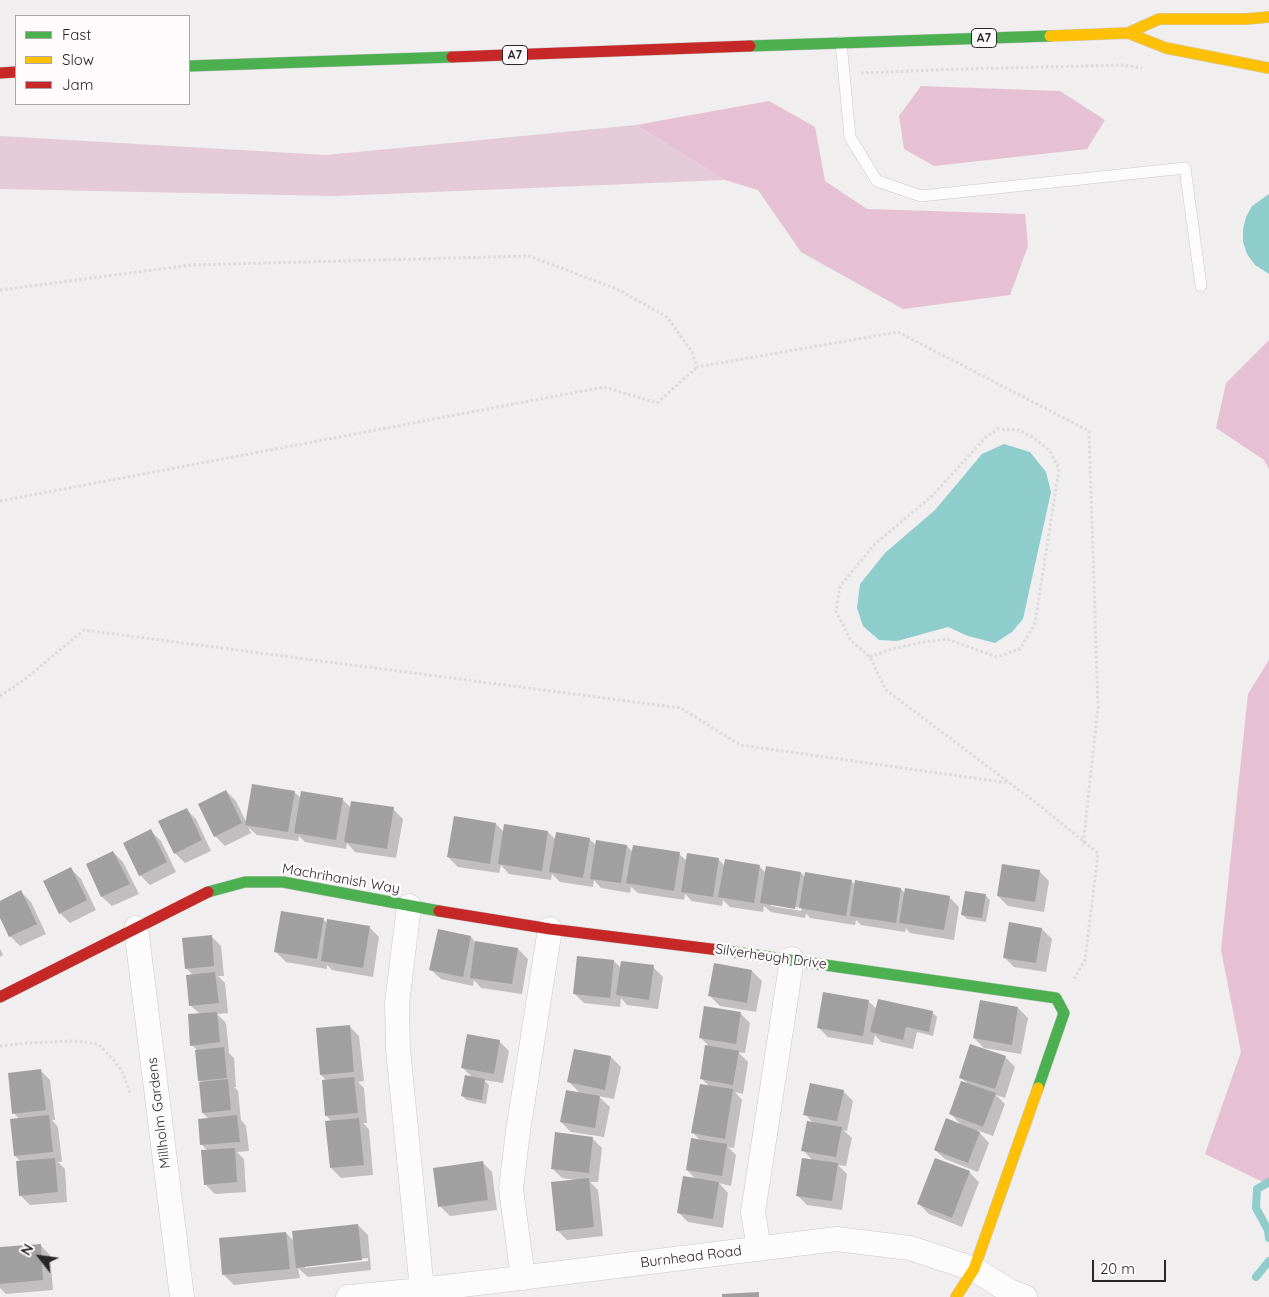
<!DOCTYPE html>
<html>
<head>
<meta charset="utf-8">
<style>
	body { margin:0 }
	#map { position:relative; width:1269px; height:1297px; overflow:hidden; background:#f0eeef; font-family:Quicksand,sans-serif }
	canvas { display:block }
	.legend { position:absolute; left:15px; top:15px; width:175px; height:90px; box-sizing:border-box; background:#fffafc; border:1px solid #a9a6a7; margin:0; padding:6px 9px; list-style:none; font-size:15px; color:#282728 }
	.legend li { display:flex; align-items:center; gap:10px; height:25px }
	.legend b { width:25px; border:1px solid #a9a6a7 }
	.north { position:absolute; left:15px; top:1232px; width:50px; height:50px; -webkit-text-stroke:4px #fffafc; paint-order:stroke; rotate:300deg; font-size:14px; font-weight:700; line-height:20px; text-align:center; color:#282728 }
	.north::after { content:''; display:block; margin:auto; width:18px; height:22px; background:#282728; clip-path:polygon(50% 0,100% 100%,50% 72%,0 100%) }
	.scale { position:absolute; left:1092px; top:1260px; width:74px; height:22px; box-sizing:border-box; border:2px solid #282728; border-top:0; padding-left:6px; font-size:15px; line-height:18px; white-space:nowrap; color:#282728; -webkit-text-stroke:4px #fffafc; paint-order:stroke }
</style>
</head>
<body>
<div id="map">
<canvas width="1269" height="1297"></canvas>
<ul class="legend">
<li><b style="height:6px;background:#4caf50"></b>Fast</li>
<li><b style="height:6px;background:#ffc107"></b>Slow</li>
<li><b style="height:6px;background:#c62828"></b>Jam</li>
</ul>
<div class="north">N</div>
<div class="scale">20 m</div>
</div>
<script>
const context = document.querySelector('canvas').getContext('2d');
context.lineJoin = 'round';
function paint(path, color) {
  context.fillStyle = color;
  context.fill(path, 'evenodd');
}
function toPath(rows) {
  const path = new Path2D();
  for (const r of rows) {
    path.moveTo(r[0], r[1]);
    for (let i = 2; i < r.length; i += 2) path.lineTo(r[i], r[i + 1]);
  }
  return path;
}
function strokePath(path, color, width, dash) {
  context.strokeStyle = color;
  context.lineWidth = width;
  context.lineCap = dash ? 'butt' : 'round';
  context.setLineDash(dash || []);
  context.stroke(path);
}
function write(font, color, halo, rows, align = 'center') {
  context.font = font + ' Quicksand,sans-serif';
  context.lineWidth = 5;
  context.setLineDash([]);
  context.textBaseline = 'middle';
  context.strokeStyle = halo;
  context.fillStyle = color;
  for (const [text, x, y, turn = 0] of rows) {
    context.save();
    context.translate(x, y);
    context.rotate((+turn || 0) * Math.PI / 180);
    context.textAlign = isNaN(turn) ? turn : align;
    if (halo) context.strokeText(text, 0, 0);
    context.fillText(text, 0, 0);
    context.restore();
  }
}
const green = toPath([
	[636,125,725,180,336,196,0,189,0,136,326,155]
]);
const forest = toPath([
	[921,86,1060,91,1105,120,1087,149,934,166,904,149,899,116],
	[769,101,815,127,825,181,867,209,1025,214,1028,246,1010,295,903,309,801,252,758,190,725,180,636,125],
	[1269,340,1269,469,1264,460,1216,428,1226,383],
	[1269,660,1269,1185,1205,1154,1241,1052,1221,950,1248,694]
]);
const water = toPath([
	[1269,194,1269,274,1255,265,1247,254,1243,242,1243,229,1246,217,1252,206],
	[1004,444,1030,452,1046,472,1051,492,1023,619,1012,632,995,643,968,636,948,627,897,641,879,640,863,626,857,608,860,584,885,553,935,510,982,454]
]);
const shadow = toPath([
	[226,791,236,801,247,824,294,792,301,798,343,800,351,808,393,809,403,819,396,858,355,852,347,843,346,849,305,842,299,836,298,841,257,835,248,827,251,833,225,846,215,836],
	[186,809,196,819,211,851,185,863,175,853,160,822],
	[496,824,504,832,505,826,548,832,556,840,589,839,597,846,627,846,633,852,679,854,687,861,718,859,725,866,759,866,766,873,801,873,805,877,851,881,856,885,901,889,905,893,949,897,959,907,954,940,910,933,906,928,905,932,861,925,856,920,855,925,810,918,806,913,805,918,771,912,764,906,763,912,730,907,723,900,722,906,692,901,685,894,684,900,638,893,631,887,630,893,601,888,594,880,593,887,560,882,552,874,551,880,509,874,501,865,499,873,458,867,448,857],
	[771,903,802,908,801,911,771,906],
	[151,831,161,841,176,872,150,885,140,875],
	[113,852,123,862,139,894,112,906,102,897,87,865],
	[71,869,81,879,96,910,70,923,60,913],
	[1039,871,1049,881,1044,912,1008,906,998,896],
	[21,892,31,902,46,934,20,946,10,936,0,915,0,902],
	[985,895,990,900,986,922,967,919,962,914],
	[323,919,328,924,369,927,379,937,373,977,332,970,327,965,327,969,286,962,276,952],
	[1042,929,1052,939,1046,972,1014,967,1004,957],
	[211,936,221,946,224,976,218,976,225,983,228,1013,217,1014,226,1023,229,1052,228,1052,234,1058,236,1087,234,1087,238,1091,241,1120,246,1126,249,1151,237,1152,244,1159,246,1192,215,1194,205,1184,208,1151,202,1145,209,1119,203,1113,202,1083,199,1080,196,1049,192,1045,200,1014,191,1006,194,976,186,968],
	[471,937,476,943,518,949,528,959,522,994,481,988,474,980,473,986,441,979,431,970],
	[0,949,3,955,0,957],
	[578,957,614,961,621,968,653,967,663,977,658,1009,627,1005,621,998,620,1007,584,1003,574,993],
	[752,971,762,981,756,1012,720,1006,710,996],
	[869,1002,877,1009,932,1012,937,1017,933,1036,917,1032,913,1049,881,1042,875,1035,873,1045,828,1037,818,1027],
	[1018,1008,1028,1018,1021,1054,984,1048,974,1038],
	[740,1013,750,1023,745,1053,738,1052,748,1062,743,1094,735,1092,742,1100,734,1148,728,1147,736,1155,731,1186,719,1183,728,1193,723,1228,688,1222,678,1212,697,1180,687,1170,701,1141,693,1133,709,1086,701,1078,711,1048,700,1037],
	[349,1026,359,1036,364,1081,358,1082,364,1088,367,1123,363,1123,369,1129,373,1175,341,1178,331,1168,332,1122,326,1115,327,1081,321,1075],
	[499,1041,509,1051,503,1083,484,1080,489,1085,486,1104,467,1100,462,1096,473,1078,463,1068],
	[575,1050,611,1057,621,1067,614,1099,598,1096,610,1107,604,1137,571,1132,561,1122,581,1094,569,1082],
	[1005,1057,1015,1067,1005,1098,996,1095,1005,1104,993,1136,977,1130,989,1143,978,1172,945,1159,935,1150,962,1126,951,1114,968,1084,960,1077],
	[40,1070,50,1080,55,1120,52,1120,58,1127,62,1162,58,1162,65,1169,67,1202,30,1205,20,1195,21,1162,15,1156,12,1121,20,1120,14,1113],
	[843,1091,853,1101,847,1131,843,1130,852,1138,846,1166,838,1165,847,1174,842,1210,807,1205,797,1195,813,1161,803,1150,813,1123,805,1114],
	[592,1138,602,1148,598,1182,590,1182,598,1190,603,1236,567,1240,557,1230,576,1180,562,1178,552,1168],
	[482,1162,492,1172,497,1210,450,1216,440,1206],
	[969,1172,979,1182,962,1227,929,1214,919,1204],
	[358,1225,368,1235,371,1270,308,1277,298,1268,300,1278,234,1285,224,1275,220,1240,286,1233,295,1242],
	[368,1258,368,1261,305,1268,305,1265],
	[40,1245,50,1255,53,1290,6,1294,0,1288,0,1249]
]);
const stream = toPath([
	[1269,1182,1257,1189,1256,1208,1268,1230,1269,1238],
	[1256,1277,1269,1261]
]);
const building = toPath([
	[252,784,295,791,288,832,245,825],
	[226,790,242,823,214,837,198,804],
	[301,791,343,798,336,840,294,833],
	[351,801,394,807,387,849,344,842],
	[187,808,202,840,174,854,158,821],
	[454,816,496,823,490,864,447,857],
	[504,824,548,831,542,871,498,864],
	[151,829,167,862,139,876,123,843],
	[556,832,590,838,583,878,549,872],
	[596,840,627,845,621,883,590,879],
	[633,845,680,852,674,891,626,883],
	[113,851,130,884,101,897,86,864],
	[687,853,719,858,713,897,681,892],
	[725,859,760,865,754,903,718,897],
	[1002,864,1040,870,1035,902,997,896],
	[766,866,801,872,795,909,760,903],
	[71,867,87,900,59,914,43,881],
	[805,872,852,880,846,916,799,908],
	[855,880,901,888,896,923,850,916],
	[905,888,950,896,944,930,899,923],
	[21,890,37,924,9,937,0,918,0,901],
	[965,891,986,894,982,918,961,915],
	[281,911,324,918,317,959,274,952],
	[327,919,370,926,363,968,321,961],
	[1009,922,1042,928,1036,963,1003,958],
	[438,929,471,936,463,977,429,970],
	[212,935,214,966,185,969,182,938],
	[475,941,518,948,512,984,470,978],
	[577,956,614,960,610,998,573,994],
	[621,961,654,965,649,1000,616,995],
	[714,963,752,970,747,1003,708,996],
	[215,972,219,1003,189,1006,186,975],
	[823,992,869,1000,863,1036,817,1028],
	[878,999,933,1011,929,1032,906,1027,903,1040,870,1032],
	[980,1000,1018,1007,1012,1045,973,1038],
	[704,1006,741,1012,736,1044,699,1038],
	[217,1012,220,1042,190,1046,188,1014],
	[350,1025,354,1072,320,1075,316,1028],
	[467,1034,500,1040,494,1074,461,1068],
	[970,1044,1006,1056,995,1089,959,1078],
	[705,1045,739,1051,733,1085,700,1079],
	[224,1047,227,1078,198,1081,195,1050],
	[574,1049,611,1056,605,1090,567,1082],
	[41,1069,46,1110,12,1114,8,1073],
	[465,1075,485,1079,482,1100,461,1096],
	[354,1077,358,1113,325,1116,322,1080],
	[228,1079,231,1110,202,1113,199,1082],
	[961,1081,996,1093,983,1127,949,1114],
	[810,1083,844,1090,837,1121,803,1115],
	[700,1084,733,1089,725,1139,691,1133],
	[566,1090,600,1096,595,1128,560,1122],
	[49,1115,53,1152,14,1156,10,1119],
	[237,1115,240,1142,200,1145,198,1119],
	[359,1118,364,1165,330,1168,325,1121],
	[946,1118,980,1132,968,1163,934,1150],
	[807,1121,842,1127,836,1157,801,1151],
	[555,1132,593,1137,589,1173,551,1169],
	[691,1138,727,1144,722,1176,686,1170],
	[235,1148,237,1182,204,1185,201,1150],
	[55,1158,58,1192,19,1196,16,1161],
	[802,1158,838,1163,832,1201,796,1196],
	[935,1158,970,1171,952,1218,917,1204],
	[483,1161,488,1200,438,1207,433,1168],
	[683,1176,719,1182,713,1219,677,1213],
	[589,1178,594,1227,556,1231,551,1182],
	[358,1224,362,1260,296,1268,292,1231],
	[286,1232,290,1269,222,1275,219,1238],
	[41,1244,43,1280,0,1284,0,1247],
	[759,1292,759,1297,722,1297,722,1294]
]);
const path = toPath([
	[861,73,961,69,1123,65,1142,68],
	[0,290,191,265,529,256,617,289,667,317,692,352,697,367,898,332,1089,431,1098,707,1083,846],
	[0,501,604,387,657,403,697,367],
	[870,657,891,649,919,643,947,639,997,657,1020,649,1035,623,1059,469,1050,451,1035,439,1019,430,998,429,986,437,932,496,875,544,840,586,836,611,851,641,870,657,886,690,1039,805,1098,853,1085,960,1074,979],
	[0,696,24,680,84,630,681,708,740,745,1009,783],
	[0,1046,28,1043,74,1041,98,1044,113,1059,122,1071,130,1093]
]);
const lane = toPath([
	[841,42,850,137,877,181,921,196,1185,168,1201,286]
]);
const street = toPath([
	[409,906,397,1003,398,1049,422,1290],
	[136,928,182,1297],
	[759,1249,753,1212,792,959],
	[523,1278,511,1189,518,1131,550,929],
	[348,1297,422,1290,837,1239,910,1248,974,1269,1009,1291,1025,1297]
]);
const fast = toPath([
	[750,46,1050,36],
	[189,66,452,57],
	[208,892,245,882,283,882,439,911],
	[727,951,1056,998,1064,1013,1038,1088]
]);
const slow = toPath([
	[1128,33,1166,48,1269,68],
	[1050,36,1128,33,1159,19,1246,19,1269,17],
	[956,1297,974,1269,1038,1088]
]);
const jam = toPath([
	[452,57,750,46],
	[0,73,16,72],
	[439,911,550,929,727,951],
	[0,997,208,892]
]);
const shields = [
	[984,38,25],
	[515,55,25]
];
const shieldNames = [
	["A7",984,38],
	["A7",515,55]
];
const streetNames = [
	["Machrihanish Way",341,879,10],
	["Silverheugh Drive",771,957,8],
	["Millholm Gardens",159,1113,-97],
	["Burnhead Road",691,1257,-7]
];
paint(green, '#e4cbd7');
paint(forest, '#e6c1d4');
paint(water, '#8fcdcd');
paint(shadow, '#0003');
strokePath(stream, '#8fcdcd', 8);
paint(building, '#a1a0a0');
strokePath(lane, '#c9c8c8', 12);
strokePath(street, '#c9c8c8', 25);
strokePath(fast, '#c9c8c8', 12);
strokePath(slow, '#c9c8c8', 12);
strokePath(jam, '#c9c8c8', 12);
strokePath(path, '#dcdadb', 3, [2.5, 2.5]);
strokePath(lane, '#fdfcfd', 11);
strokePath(street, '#fdfcfd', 24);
strokePath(fast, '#4caf50', 11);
strokePath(slow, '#ffc107', 11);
strokePath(jam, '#c62828', 11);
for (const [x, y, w] of shields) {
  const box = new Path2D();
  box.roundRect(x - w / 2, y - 9.5, w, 19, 4);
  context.fillStyle = '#fffafc';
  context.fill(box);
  strokePath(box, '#282728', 1);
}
write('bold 12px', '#282728', null, shieldNames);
write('14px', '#282728', '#fffafc', streetNames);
</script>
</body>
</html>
